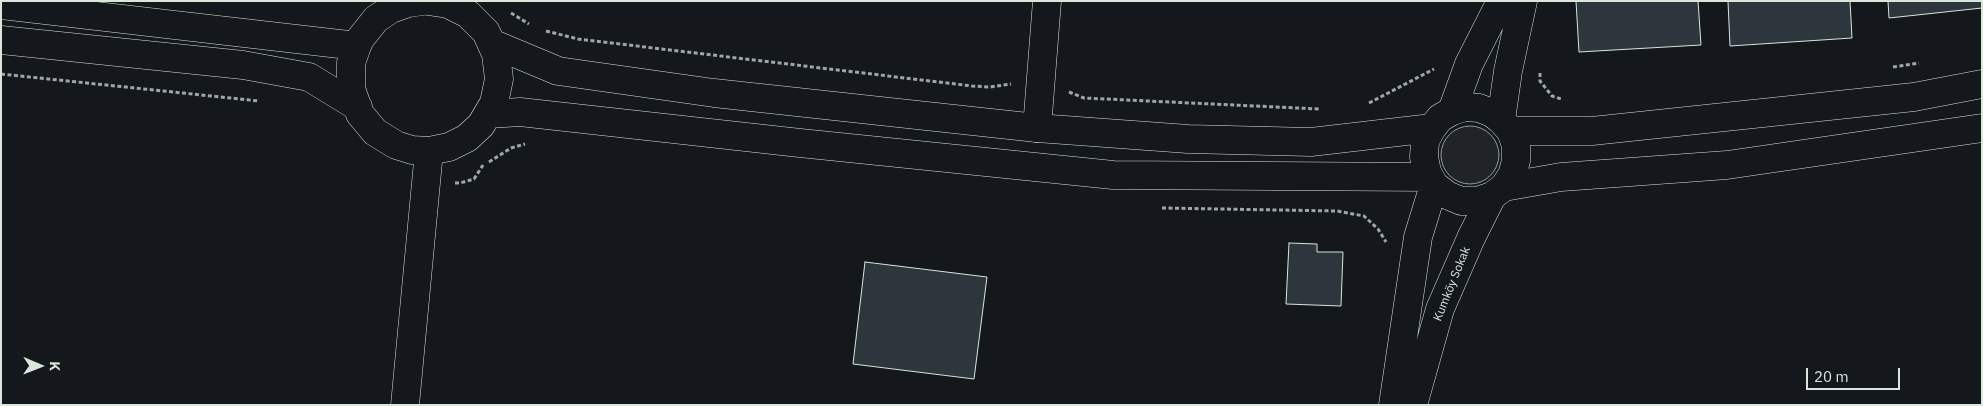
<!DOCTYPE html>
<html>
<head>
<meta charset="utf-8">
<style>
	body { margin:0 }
	#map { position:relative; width:1983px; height:406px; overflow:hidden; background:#14181c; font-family:"IBM Plex Sans",sans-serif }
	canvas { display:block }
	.frame { position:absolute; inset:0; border:2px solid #d8e6dc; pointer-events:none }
	.north { position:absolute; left:15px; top:341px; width:50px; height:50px; -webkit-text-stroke:4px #14181c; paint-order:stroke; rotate:91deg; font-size:14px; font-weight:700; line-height:20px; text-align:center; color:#d8e6dc }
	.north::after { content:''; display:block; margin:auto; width:18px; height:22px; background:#d8e6dc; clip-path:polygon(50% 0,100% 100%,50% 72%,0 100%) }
	.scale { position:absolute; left:1806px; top:368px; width:94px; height:22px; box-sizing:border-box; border:2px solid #d8e6dc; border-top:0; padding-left:6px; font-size:15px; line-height:18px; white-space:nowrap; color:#d8e6dc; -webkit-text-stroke:4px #14181c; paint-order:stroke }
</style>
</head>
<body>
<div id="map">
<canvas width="1983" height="406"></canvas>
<div class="frame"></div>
<div class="north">K</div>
<div class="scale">20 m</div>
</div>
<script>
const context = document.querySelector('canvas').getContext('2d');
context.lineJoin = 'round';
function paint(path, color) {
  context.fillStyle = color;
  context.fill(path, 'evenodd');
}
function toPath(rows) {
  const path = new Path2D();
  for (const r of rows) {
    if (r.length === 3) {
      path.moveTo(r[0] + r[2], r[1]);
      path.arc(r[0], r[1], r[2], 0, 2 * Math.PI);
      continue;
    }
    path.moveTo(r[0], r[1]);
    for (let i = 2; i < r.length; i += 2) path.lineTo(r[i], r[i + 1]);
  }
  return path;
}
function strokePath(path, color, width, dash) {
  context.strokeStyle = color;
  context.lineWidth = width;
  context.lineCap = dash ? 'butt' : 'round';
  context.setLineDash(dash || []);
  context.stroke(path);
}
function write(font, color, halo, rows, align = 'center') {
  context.font = font + ' "IBM Plex Sans",sans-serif';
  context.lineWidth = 4;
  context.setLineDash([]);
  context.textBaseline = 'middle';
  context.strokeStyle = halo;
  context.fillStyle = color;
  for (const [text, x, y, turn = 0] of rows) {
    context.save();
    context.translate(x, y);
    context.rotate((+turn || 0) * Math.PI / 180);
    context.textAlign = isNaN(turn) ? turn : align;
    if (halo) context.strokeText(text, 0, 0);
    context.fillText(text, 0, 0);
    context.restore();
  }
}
const green = toPath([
	[1470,155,29]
]);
const building = toPath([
	[1576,1,1698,1,1701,45,1579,52,1576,1],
	[1728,1,1850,1,1852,38,1730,46,1728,1],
	[1888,1,1982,1,1982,8,1889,18,1888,1],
	[1289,243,1317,244,1317,252,1343,252,1341,306,1286,304,1289,243],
	[865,262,987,277,974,379,853,364,865,262]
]);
const path = toPath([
	[511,13,529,24],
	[546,31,578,39,972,86,990,87,1011,84],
	[1893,67,1919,63],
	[1540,73,1540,81,1552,96,1561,99],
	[1,74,259,101],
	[1069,92,1084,98,1319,109],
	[1369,103,1434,69],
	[489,162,511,148,525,144],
	[455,183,460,183,474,179,483,165],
	[1162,208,1337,211,1364,216,1378,229,1386,242]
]);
const minor = toPath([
	[1452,111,1469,64,1501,1],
	[1501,120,1508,71,1523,1],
	[1037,128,1047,1],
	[405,405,429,151]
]);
const secondary = toPath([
	[423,1,408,3,391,9,376,19,360,39,357,46,351,63,351,89,360,114,375,132,396,145,412,150,429,151,449,147,467,138,481,125,494,103,499,79,496,54,486,32,468,14,448,4,428,1],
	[1,5,357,46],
	[1,40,243,65,309,77,358,107],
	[491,43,558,71,714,93,1037,128,1188,139,1311,142,1432,128],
	[488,114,520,112,800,143,1113,175,1429,177],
	[1511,131,1592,131,1914,97,1982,84],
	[1504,187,1561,177,1727,165,1982,128],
	[1393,405,1418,237,1434,185],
	[1413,405,1440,309,1471,238,1492,196,1504,187,1512,175,1516,161,1516,146,1511,131,1501,120,1492,113,1479,108,1465,107,1452,111,1440,118,1432,128,1425,141,1424,157,1427,172,1434,185,1447,195,1461,201,1477,201,1492,196]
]);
const streetNames = [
	["Kumköy Sokak",1452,284,-68]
];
paint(green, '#202428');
strokePath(green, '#939e99', 1);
paint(building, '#2c363c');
strokePath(building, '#d8e6dc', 1);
strokePath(minor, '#d8e6dc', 29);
strokePath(secondary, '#d8e6dc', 29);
strokePath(path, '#9da8a2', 3, [4, 2.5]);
strokePath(minor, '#14181c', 28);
strokePath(secondary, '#14181c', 28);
write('12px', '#d8e6dc', '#14181c', streetNames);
</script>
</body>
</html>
